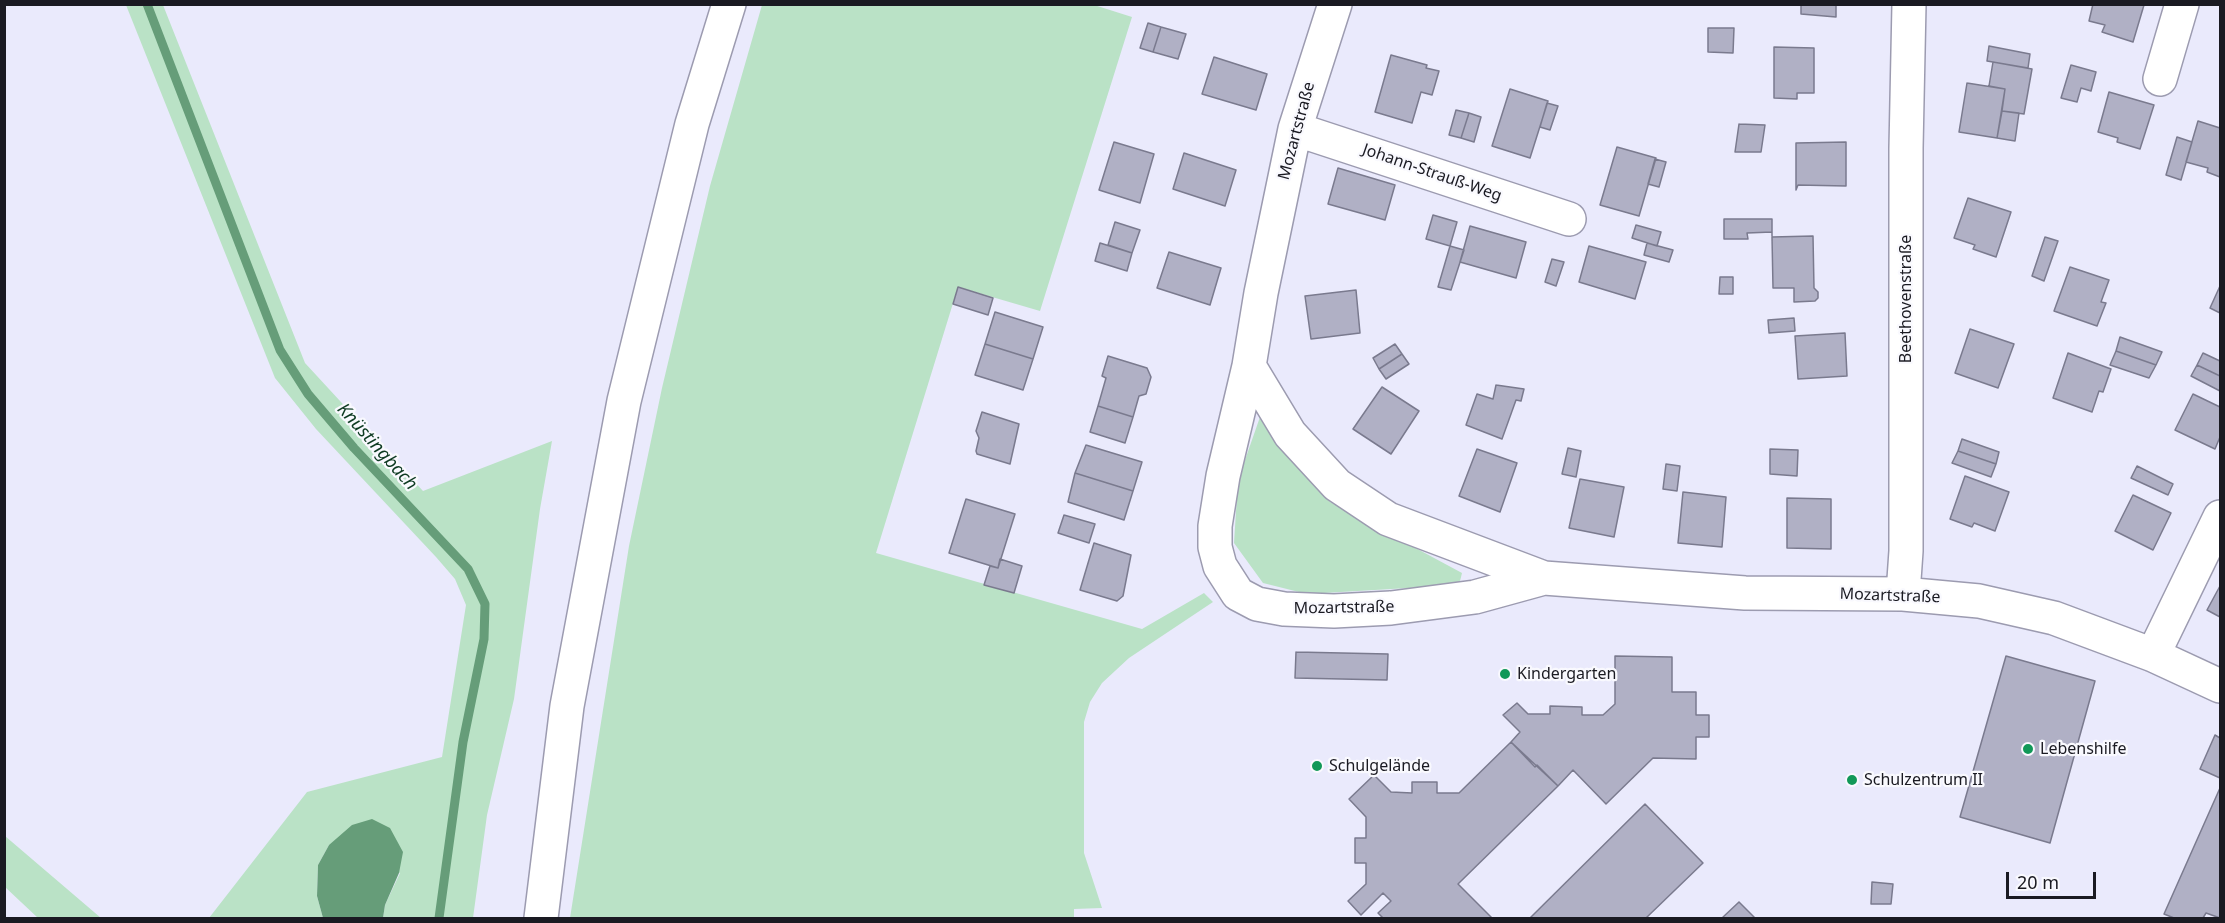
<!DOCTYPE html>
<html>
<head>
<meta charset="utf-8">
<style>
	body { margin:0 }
	#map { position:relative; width:2225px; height:923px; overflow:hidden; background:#eaeafc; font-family:"Noto Sans",sans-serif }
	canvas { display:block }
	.frame { position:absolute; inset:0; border:6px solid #1a1a22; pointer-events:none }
	.scale { position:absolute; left:2006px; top:872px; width:90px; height:27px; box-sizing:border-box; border:3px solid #1a1a22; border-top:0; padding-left:8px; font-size:18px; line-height:21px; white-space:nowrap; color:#1a1a22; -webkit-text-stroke:4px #f9f9fe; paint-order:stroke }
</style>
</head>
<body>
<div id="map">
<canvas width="2225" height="923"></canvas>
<div class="frame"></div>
<div class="scale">20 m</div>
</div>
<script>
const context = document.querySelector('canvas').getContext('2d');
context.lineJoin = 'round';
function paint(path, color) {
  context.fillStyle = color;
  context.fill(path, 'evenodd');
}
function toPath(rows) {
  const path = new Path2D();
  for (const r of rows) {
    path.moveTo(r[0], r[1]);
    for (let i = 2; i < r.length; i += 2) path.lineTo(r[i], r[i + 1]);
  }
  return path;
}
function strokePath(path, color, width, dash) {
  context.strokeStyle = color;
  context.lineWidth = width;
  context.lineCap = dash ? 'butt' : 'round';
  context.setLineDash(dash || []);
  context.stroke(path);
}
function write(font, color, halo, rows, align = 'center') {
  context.font = font + ' "Noto Sans",sans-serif';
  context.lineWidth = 4.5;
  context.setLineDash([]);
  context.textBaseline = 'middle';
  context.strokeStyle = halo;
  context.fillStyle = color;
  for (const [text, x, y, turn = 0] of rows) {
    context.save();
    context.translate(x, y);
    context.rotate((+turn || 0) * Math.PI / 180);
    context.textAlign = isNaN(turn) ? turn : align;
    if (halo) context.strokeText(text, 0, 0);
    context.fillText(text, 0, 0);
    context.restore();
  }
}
const green = toPath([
	[1091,4,1132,17,1040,311,958,287,876,553,1142,629,1204,593,1213,602,1129,658,1102,683,1090,702,1084,722,1084,853,1102,908,1074,909,1074,918,570,918,629,546,662,388,710,186,762,5],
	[126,5,163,5,305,363,423,491,552,441,540,509,514,699,487,815,473,918,383,918,385,905,400,873,329,845,318,865,317,896,323,918,209,918,307,792,442,757,466,605,455,579,436,557,316,429,275,378],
	[1260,417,1330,502,1462,573,1459,585,1307,594,1263,583,1234,543,1238,480],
	[5,836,101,918,38,918,5,887]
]);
const water = toPath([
	[372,819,390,828,403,852,399,873,385,905,383,918,323,918,317,896,318,865,329,845,352,825]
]);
const stream = toPath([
	[147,4,280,350,308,394,354,448,468,569,485,604,484,639,463,742,439,918]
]);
const building = toPath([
	[1801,4,1836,4,1836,17,1801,14,1801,4],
	[2093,4,2144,5,2133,42,2102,32,2105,25,2089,21,2093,4],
	[1148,23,1161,27,1153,52,1140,48,1148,23],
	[1161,27,1186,34,1178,59,1153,52,1161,27],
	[1708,28,1734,28,1733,53,1708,52,1708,28],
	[1989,46,2030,54,2028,68,1987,61,1989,46],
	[1774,47,1814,48,1814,93,1797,93,1797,99,1774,98,1774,47],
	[1391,55,1427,65,1426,68,1439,71,1432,95,1421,92,1412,123,1375,112,1391,55],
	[1214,57,1267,74,1256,110,1202,94,1214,57],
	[1993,62,2032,69,2024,114,2002,111,2005,89,1989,86,1993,62],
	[2071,65,2096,72,2091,91,2081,88,2077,102,2061,98,2071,65],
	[1967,83,2005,89,1997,138,1959,132,1967,83],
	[1510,89,1548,101,1530,158,1492,146,1510,89],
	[2109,92,2154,105,2140,149,2117,142,2118,138,2098,132,2109,92],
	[1547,103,1558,106,1550,130,1540,127,1547,103],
	[1456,110,1469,113,1461,138,1449,135,1456,110],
	[2002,111,2019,113,2015,141,1997,138,2002,111],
	[1469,113,1481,117,1474,142,1461,138,1469,113],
	[2198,121,2220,128,2220,177,2207,172,2208,168,2186,162,2198,121],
	[1739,124,1765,125,1761,152,1735,152,1739,124],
	[2177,137,2192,142,2181,180,2166,175,2177,137],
	[1114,142,1154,154,1140,203,1099,190,1114,142],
	[1846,142,1846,186,1798,185,1796,190,1796,143,1846,142],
	[1617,147,1656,158,1639,216,1600,205,1617,147],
	[1184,153,1236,170,1225,206,1173,189,1184,153],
	[1655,159,1666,162,1659,187,1648,184,1655,159],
	[1338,168,1395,185,1385,220,1328,204,1338,168],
	[1968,198,2011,212,1996,257,1973,249,1975,245,1954,238,1968,198],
	[1433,215,1457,222,1450,246,1426,239,1433,215],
	[1724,219,1772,219,1772,236,1772,232,1747,233,1748,239,1724,239,1724,219],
	[1115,222,1140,230,1132,253,1108,245,1115,222],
	[1636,225,1661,232,1657,246,1632,238,1636,225],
	[1470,226,1526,242,1516,278,1460,262,1470,226],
	[1813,236,1814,288,1818,292,1818,298,1815,301,1794,302,1794,288,1773,288,1772,237,1813,236],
	[2045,237,2058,241,2044,281,2032,276,2045,237],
	[1100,243,1132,253,1127,271,1095,261,1100,243],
	[1647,243,1673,250,1669,262,1644,255,1647,243],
	[1450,246,1464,250,1451,290,1438,287,1450,246],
	[1589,246,1646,262,1635,299,1579,282,1589,246],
	[1169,252,1221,268,1210,305,1157,288,1169,252],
	[1552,259,1564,262,1556,286,1545,282,1552,259],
	[2070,267,2109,280,2101,302,2106,303,2097,326,2054,311,2070,267],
	[1720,277,1733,277,1733,294,1719,294,1720,277],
	[2220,286,2220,313,2210,308,2220,286],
	[958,287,993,298,988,315,953,304,958,287],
	[1356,290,1360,333,1311,339,1305,296,1356,290],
	[995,312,1043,327,1033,359,985,344,995,312],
	[1794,318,1795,331,1769,333,1768,320,1794,318],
	[1970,329,2014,344,1998,388,1955,373,1970,329],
	[1845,333,1847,376,1798,379,1795,336,1845,333],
	[2120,337,2162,352,2156,365,2116,351,2120,337],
	[985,344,1033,359,1023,390,975,375,985,344],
	[1395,344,1402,354,1379,369,1373,358,1395,344],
	[2116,351,2156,365,2149,378,2110,365,2116,351],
	[2068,353,2111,369,2103,392,2099,391,2092,412,2053,398,2068,353],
	[2203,353,2220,361,2220,376,2197,365,2203,353],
	[1402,354,1409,364,1386,379,1379,369,1402,354],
	[1108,356,1147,368,1151,377,1146,394,1139,396,1133,417,1098,406,1106,378,1102,376,1108,356],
	[2197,365,2220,376,2220,391,2191,376,2197,365],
	[1496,385,1524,389,1521,401,1516,400,1502,439,1466,425,1477,394,1493,399,1496,385],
	[1382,387,1419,411,1391,454,1353,429,1382,387],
	[2193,394,2220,407,2220,437,2215,449,2175,430,2193,394],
	[1098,406,1133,417,1125,443,1090,432,1098,406],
	[982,412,1019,424,1010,464,977,454,976,451,979,438,976,431,982,412],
	[1962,439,1999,452,1996,464,1958,451,1962,439],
	[1086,445,1142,462,1133,491,1075,473,1086,445],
	[1568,448,1581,451,1576,477,1562,474,1568,448],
	[1477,449,1517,463,1500,512,1459,496,1477,449],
	[1770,449,1798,450,1797,476,1770,474,1770,449],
	[1958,451,1996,464,1991,477,1952,463,1958,451],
	[1666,464,1680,466,1677,491,1663,489,1666,464],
	[2137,466,2173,484,2168,495,2131,478,2137,466],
	[1075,473,1133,491,1124,520,1068,502,1075,473],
	[1965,476,2009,492,1995,531,1974,523,1972,527,1950,519,1965,476],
	[1580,479,1624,487,1614,537,1569,528,1580,479],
	[1683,492,1726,497,1722,547,1678,543,1683,492],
	[2133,495,2171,513,2153,550,2115,531,2133,495],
	[1787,498,1831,499,1831,549,1787,548,1787,498],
	[966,499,1015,514,998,568,949,553,966,499],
	[1064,515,1095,524,1089,543,1058,533,1064,515],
	[1094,543,1131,555,1123,596,1117,601,1080,590,1094,543],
	[1000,559,1022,566,1014,593,984,585,990,566,998,568,1000,559],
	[2220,586,2220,617,2207,610,2220,586],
	[1296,652,1388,654,1387,680,1295,678,1296,652],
	[1615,656,1672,657,1672,692,1696,692,1696,715,1709,715,1709,737,1696,737,1696,759,1653,758,1606,804,1573,770,1558,786,1537,765,1535,767,1511,742,1520,732,1503,715,1517,703,1528,714,1550,714,1550,706,1582,707,1582,715,1603,715,1615,704,1615,656],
	[2006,656,2095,681,2050,843,1960,817,2006,656],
	[2215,735,2220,738,2220,778,2200,769,2215,735],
	[1511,742,1558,786,1458,884,1492,918,1383,918,1378,913,1391,901,1383,893,1361,915,1348,901,1366,884,1366,863,1355,863,1355,838,1366,838,1366,817,1349,799,1374,775,1391,792,1412,793,1412,782,1437,782,1437,793,1459,793,1511,742],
	[2220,788,2220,918,2206,913,2203,918,2174,918,2164,914,2220,788],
	[1645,804,1703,863,1646,918,1530,918,1645,804],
	[1872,882,1893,884,1891,904,1871,904,1872,882],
	[1739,902,1755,918,1722,918,1739,902]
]);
const minor = toPath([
	[1335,4,1295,129,1261,293,1249,366,1290,434,1337,485,1388,519,1544,578,1745,593,1903,594,1979,601,2054,618,2153,655,2220,686],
	[2160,79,2182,4],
	[1295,129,1569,219],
	[1249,366,1223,476,1215,526,1215,547,1220,566,1238,594,1257,604,1284,609,1334,611,1391,608,1475,597,1544,578],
	[1903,594,1906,551,1906,148,1909,4],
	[2153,655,2220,517]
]);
const major = toPath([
	[541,918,567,706,624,401,692,124,729,4]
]);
const markers = [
	[1505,674,6,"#119858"],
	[2028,749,6,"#119858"],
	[1317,766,6,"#119858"],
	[1852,780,6,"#119858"]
];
const streetNames = [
	["Mozartstraße",1297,131,-75],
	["Johann-Strauß-Weg",1432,173,19],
	["Beethovenstraße",1906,299,-90],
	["Mozartstraße",1890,596,2],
	["Mozartstraße",1344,608,-1]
];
const poiNames = [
	["Kindergarten",1517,674],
	["Lebenshilfe",2040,749],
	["Schulgelände",1329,766],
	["Schulzentrum II",1864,780]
];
const waterNames = [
	["Knüstingbach",377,447,48]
];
paint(green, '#bae2c6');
paint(water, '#669d79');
strokePath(stream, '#669d79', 9);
paint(building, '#b0b0c5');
strokePath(building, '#7a7a8e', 1.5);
strokePath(minor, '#9c9bb0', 36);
strokePath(major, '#9c9bb0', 36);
strokePath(minor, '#fff', 33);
strokePath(major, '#fff', 33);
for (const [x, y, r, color] of markers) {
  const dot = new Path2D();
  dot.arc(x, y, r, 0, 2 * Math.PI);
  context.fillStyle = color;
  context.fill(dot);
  strokePath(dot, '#f9f9fe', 2);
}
write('16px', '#1a1a22', '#f9f9fe', streetNames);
write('16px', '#1a1a22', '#f9f9fe', poiNames, 'left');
write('italic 18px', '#0e3b22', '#f9f9fe', waterNames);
</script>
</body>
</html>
